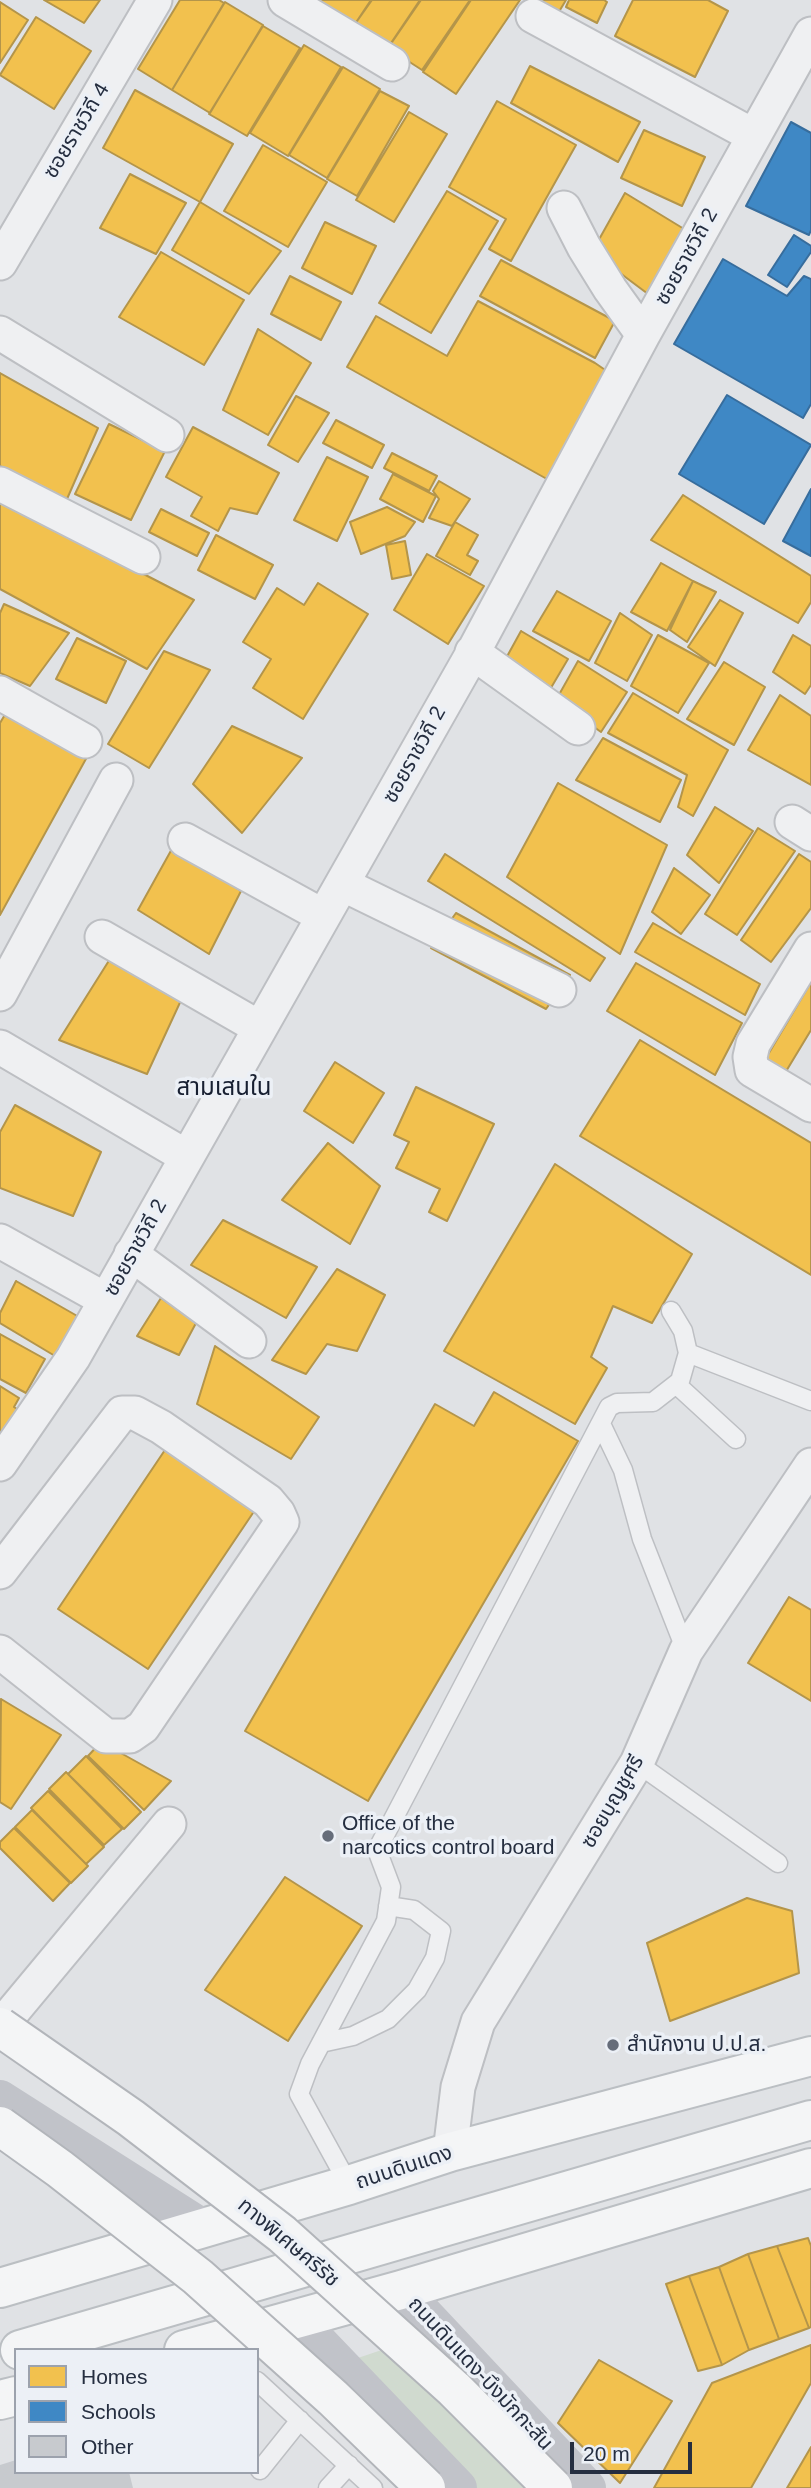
<!DOCTYPE html>
<html>
<head>
<meta charset="utf-8">
<style>
	body { margin:0 }
	#map { position:relative; width:811px; height:2488px; overflow:hidden; background:#e0e2e5; font-family:Arial,sans-serif }
	canvas { display:block }
	.legend { position:absolute; left:14px; top:2348px; width:245px; height:126px; box-sizing:border-box; background:#ecf0f6; border:2px solid #9ca2ad; margin:0; padding:9px 12px; list-style:none; font-size:21px; color:#252e40 }
	.legend li { display:flex; align-items:center; gap:14px; height:35px }
	.legend b { width:35px; border:2px solid #9ca2ad }
	.scale { position:absolute; left:570px; top:2442px; width:122px; height:32px; box-sizing:border-box; border:4px solid #252e40; border-top:0; padding-left:9px; font-size:21px; line-height:24px; white-space:nowrap; color:#252e40; -webkit-text-stroke:5px #ecf0f6; paint-order:stroke }
</style>
</head>
<body>
<div id="map">
<canvas width="811" height="2488"></canvas>
<ul class="legend">
<li><b style="height:19px;background:#f2c14e"></b>Homes</li>
<li><b style="height:19px;background:#3f88c5"></b>Schools</li>
<li><b style="height:19px;background:#c7cace"></b>Other</li>
</ul>
<div class="scale">20 m</div>
</div>
<script>
const context = document.querySelector('canvas').getContext('2d');
context.lineJoin = 'round';
function paint(path, color) {
  context.fillStyle = color;
  context.fill(path, 'evenodd');
}
function toPath(rows) {
  const path = new Path2D();
  for (const r of rows) {
    path.moveTo(r[0], r[1]);
    for (let i = 2; i < r.length; i += 2) path.lineTo(r[i], r[i + 1]);
  }
  return path;
}
function strokePath(path, color, width, dash) {
  context.strokeStyle = color;
  context.lineWidth = width;
  context.lineCap = dash ? 'butt' : 'round';
  context.setLineDash(dash || []);
  context.stroke(path);
}
function write(font, color, halo, rows, align = 'center') {
  context.font = font + ' Arial,"Noto Sans Thai",sans-serif';
  context.lineWidth = 7;
  context.setLineDash([]);
  context.textBaseline = 'middle';
  context.strokeStyle = halo;
  context.fillStyle = color;
  for (const [text, x, y, turn = 0] of rows) {
    context.save();
    context.translate(x, y);
    context.rotate((+turn || 0) * Math.PI / 180);
    context.textAlign = isNaN(turn) ? turn : align;
    if (halo) context.strokeText(text, 0, 0);
    context.fillText(text, 0, 0);
    context.restore();
  }
}
const green = toPath([
	[423,2336,571,2488,472,2488,349,2361]
]);
const homes = toPath([
	[44,0,100,0,84,23,44,0],
	[180,0,219,0,224,3,172,90,138,69,180,0],
	[322,0,371,0,353,27,319,4,322,0],
	[372,0,420,0,389,46,355,24,372,0],
	[421,0,470,0,422,70,388,48,421,0],
	[471,0,520,0,456,94,423,72,471,0],
	[532,0,566,0,557,15,532,0],
	[569,0,604,0,607,2,597,23,566,7,569,0],
	[633,0,708,0,728,11,695,77,615,36,633,0],
	[0,2,28,20,0,63,0,2],
	[225,2,263,25,210,113,172,90,225,2],
	[36,17,91,51,54,109,0,75,36,17],
	[263,26,300,48,247,136,209,114,263,26],
	[304,45,341,67,288,156,250,133,304,45],
	[530,66,640,122,618,162,511,103,530,66],
	[343,67,380,89,327,178,289,155,343,67],
	[135,90,233,144,200,202,103,148,135,90],
	[380,91,409,106,357,196,327,179,380,91],
	[497,101,576,145,511,261,489,249,506,219,449,187,497,101],
	[409,112,447,134,394,222,356,200,409,112],
	[644,130,705,157,682,206,621,178,644,130],
	[263,145,327,182,288,247,224,211,263,145],
	[130,174,186,203,156,254,100,228,130,174],
	[447,191,498,221,431,333,379,303,447,191],
	[625,193,689,232,652,297,592,252,625,193],
	[200,202,281,251,249,294,172,250,200,202],
	[325,222,376,246,352,294,302,268,325,222],
	[161,252,244,300,204,365,119,317,161,252],
	[501,260,615,321,595,358,480,296,501,260],
	[290,276,341,302,321,340,271,314,290,276],
	[478,301,595,363,614,376,554,483,347,367,376,316,447,356,478,301],
	[258,329,311,363,268,435,223,410,258,329],
	[0,373,98,428,67,499,0,466,0,373],
	[296,396,329,413,298,462,268,445,296,396],
	[336,420,384,445,372,468,323,443,336,420],
	[109,424,165,451,131,520,75,494,109,424],
	[193,427,279,473,257,514,230,508,218,531,191,516,202,497,166,477,193,427],
	[392,453,437,476,429,491,384,468,392,453],
	[327,457,368,477,337,541,294,520,327,457],
	[393,474,436,496,423,522,380,499,393,474],
	[439,481,470,499,452,526,429,518,439,499,433,491,439,481],
	[683,495,811,576,811,602,798,623,651,540,683,495],
	[0,500,194,600,147,669,0,589,0,500],
	[387,507,415,522,405,536,361,554,350,522,387,507],
	[161,509,209,533,197,556,149,532,161,509],
	[455,522,478,535,467,555,478,561,470,575,436,556,455,522],
	[216,535,273,565,255,599,198,570,216,535],
	[405,541,411,575,392,579,386,545,405,541],
	[427,554,484,586,448,644,394,610,427,554],
	[661,563,693,581,667,631,631,612,661,563],
	[693,581,716,592,687,642,670,630,693,581],
	[318,583,368,614,303,719,253,688,271,659,243,642,277,588,304,605,318,583],
	[557,591,611,621,589,661,533,631,557,591],
	[720,600,743,613,715,666,688,647,720,600],
	[4,604,69,633,30,686,0,673,0,613,4,604],
	[620,613,652,635,627,681,595,663,620,613],
	[521,631,568,659,542,703,499,671,521,631],
	[658,635,709,663,678,713,631,686,658,635],
	[793,635,811,646,811,685,805,694,773,672,793,635],
	[77,638,126,661,106,703,56,679,77,638],
	[164,651,210,670,149,768,108,744,164,651],
	[578,661,627,692,601,732,556,700,578,661],
	[724,662,765,687,734,745,687,719,724,662],
	[633,693,728,750,693,816,678,807,687,775,608,733,633,693],
	[780,695,811,716,811,785,748,750,780,695],
	[6,713,87,757,0,915,0,723,6,713],
	[232,726,302,758,242,833,193,784,232,726],
	[603,738,681,780,660,822,576,780,603,738],
	[558,783,667,845,620,954,507,877,558,783],
	[715,807,753,831,719,883,687,855,715,807],
	[758,828,795,851,737,935,705,914,758,828],
	[173,847,241,891,209,954,138,910,173,847],
	[445,854,605,958,590,981,428,881,445,854],
	[799,854,811,862,811,908,771,962,741,940,799,854],
	[674,868,710,895,681,934,652,912,674,868],
	[456,913,570,975,546,1009,431,948,456,913],
	[653,923,760,984,745,1015,635,952,653,923],
	[110,959,183,996,147,1074,59,1040,110,959],
	[636,963,742,1023,715,1075,607,1011,636,963],
	[811,982,811,1030,782,1078,763,1063,811,982],
	[640,1040,811,1143,811,1275,580,1136,640,1040],
	[335,1062,384,1093,353,1143,304,1111,335,1062],
	[416,1087,494,1124,447,1221,429,1212,440,1189,396,1168,409,1142,394,1135,416,1087],
	[15,1105,101,1152,73,1216,0,1188,0,1132,15,1105],
	[328,1143,380,1186,350,1244,282,1200,328,1143],
	[555,1164,692,1254,652,1323,613,1306,591,1357,607,1368,575,1424,444,1351,555,1164],
	[223,1220,317,1267,286,1318,191,1265,223,1220],
	[337,1269,385,1295,357,1351,327,1344,306,1374,272,1360,337,1269],
	[16,1281,79,1317,55,1356,0,1323,0,1313,16,1281],
	[161,1298,196,1323,179,1355,137,1336,161,1298],
	[0,1334,45,1359,26,1393,0,1379,0,1334],
	[215,1346,319,1417,291,1459,197,1404,215,1346],
	[0,1386,19,1398,14,1407,24,1414,0,1444,0,1386],
	[494,1392,578,1441,368,1801,245,1731,435,1404,474,1426,494,1392],
	[169,1444,259,1504,148,1669,58,1609,169,1444],
	[789,1597,811,1610,811,1701,748,1663,789,1597],
	[1,1699,61,1735,11,1809,0,1802,1,1699],
	[101,1742,171,1781,144,1810,88,1756,101,1742],
	[86,1756,141,1812,124,1829,68,1774,86,1756],
	[66,1772,122,1829,104,1845,49,1789,66,1772],
	[48,1791,104,1847,86,1864,31,1808,48,1791],
	[32,1810,88,1866,71,1883,15,1827,32,1810],
	[14,1828,70,1883,53,1901,0,1848,0,1842,14,1828],
	[285,1877,362,1926,288,2041,205,1990,285,1877],
	[747,1898,792,1911,799,1973,670,2021,647,1943,747,1898],
	[808,2238,811,2246,811,2327,809,2328,777,2246,808,2238],
	[777,2246,809,2328,779,2339,748,2254,777,2246],
	[748,2254,779,2339,749,2350,719,2267,748,2254],
	[719,2267,749,2350,722,2365,689,2276,719,2267],
	[689,2276,722,2365,698,2371,666,2284,689,2276],
	[811,2345,811,2383,751,2488,654,2488,712,2383,811,2345],
	[599,2360,672,2401,620,2483,558,2423,599,2360],
	[811,2447,811,2488,787,2488,811,2447]
]);
const schools = toPath([
	[791,122,811,133,811,230,809,235,746,206,791,122],
	[794,235,811,246,811,252,787,287,768,275,794,235],
	[723,259,787,296,804,276,811,279,811,404,803,418,674,344,723,259],
	[727,395,811,445,764,524,679,474,727,395],
	[811,489,811,556,783,541,811,489]
]);
const building = toPath([
	[16,2460,16,2472,129,2472,133,2488,0,2488,0,2465]
]);
const lane = toPath([
	[688,1353,811,1401],
	[676,1384,736,1439],
	[601,1424,623,1470,642,1539,686,1651],
	[637,1763,778,1863],
	[321,2043,353,2036,388,2019,417,1990,435,1958,441,1931,414,1910,388,1906],
	[349,2185,299,2094,310,2064,386,1921,391,1887,377,1850,609,1407,617,1403,653,1402,680,1381,688,1353,683,1331,671,1311],
	[257,2381,373,2488],
	[260,2470,300,2420],
	[328,2488,349,2465]
]);
const street = toPath([
	[285,0,392,64],
	[533,16,754,136],
	[564,208,584,247,610,289,643,335],
	[0,263,155,0],
	[0,333,167,435],
	[0,484,143,557],
	[472,652,578,728],
	[0,693,85,741],
	[792,822,811,834],
	[185,840,323,916],
	[342,884,559,990],
	[102,937,260,1028],
	[811,949,753,1044,750,1057,752,1070,811,1105],
	[0,994,116,780],
	[0,1047,187,1157],
	[0,1241,106,1300],
	[131,1254,249,1341],
	[0,1464,73,1358,106,1300,470,658,643,335,811,34],
	[0,1572,122,1413,135,1413,161,1427,268,1501,278,1513,282,1522,143,1727,130,1736,106,1736,0,1652],
	[0,2027,169,1824],
	[450,2152,458,2087,478,2022,637,1763,686,1651,811,1465]
]);
const secondary = toPath([
	[0,2099,201,2227],
	[401,2290,587,2488],
	[296,2319,458,2488]
]);
const primary = toPath([
	[0,2288,349,2185,450,2152,811,2056],
	[20,2350,811,2120],
	[184,2350,401,2290,811,2168],
	[0,2400,16,2396]
]);
const highwayBridge = toPath([
	[0,2027,131,2118,282,2234,454,2389,553,2488],
	[0,2126,60,2169,198,2277,333,2398,426,2488]
]);
const markers = [
	[328,1836,7,"#666d7a"],
	[613,2045,7,"#666d7a"]
];
const streetNames = [
	["ซอยราชวิถี 4",77,131,-59],
	["ซอยราชวิถี 2",687,257,-61],
	["ซอยราชวิถี 2",415,755,-61],
	["ซอยราชวิถี 2",136,1248,-61],
	["ซอยบุญชูศรี",613,1802,-60],
	["ถนนดินแดง",404,2168,-18],
	["ทางพิเศษศรีรัช",288,2243,40],
	["ถนนดินแดง-บึงมักกะสัน",480,2374,47]
];
const poiNames = [
	["Office of the",342,1824],
	["narcotics control board",342,1848],
	["สำนักงาน ป.ป.ส.",627,2045]
];
const quarterNames = [
	["สามเสนใน",224,1088]
];
paint(green, '#d0dacf');
paint(homes, '#f2c14e');
strokePath(homes, '#b4954a', 2);
paint(schools, '#3f88c5');
strokePath(schools, '#376d9d', 2);
paint(building, '#c7cace');
strokePath(lane, '#bdbfc3', 21);
strokePath(street, '#bdbfc3', 37);
strokePath(primary, '#bbbfc3', 42);
strokePath(lane, '#eff0f2', 18);
strokePath(street, '#eff0f2', 33);
strokePath(secondary, '#c1c3c9', 38);
strokePath(primary, '#f4f5f6', 38);
strokePath(highwayBridge, '#b2b5ba', 42, []);
strokePath(highwayBridge, '#f4f5f6', 38);
for (const [x, y, r, color] of markers) {
  const dot = new Path2D();
  dot.arc(x, y, r, 0, 2 * Math.PI);
  context.fillStyle = color;
  context.fill(dot);
  strokePath(dot, '#ecf0f6', 2.5);
}
write('21px', '#252e40', '#ecf0f6', streetNames);
write('21px', '#252e40', '#ecf0f6', poiNames, 'left');
write('24px', '#171f31', '#ecf0f6', quarterNames);
</script>
</body>
</html>
